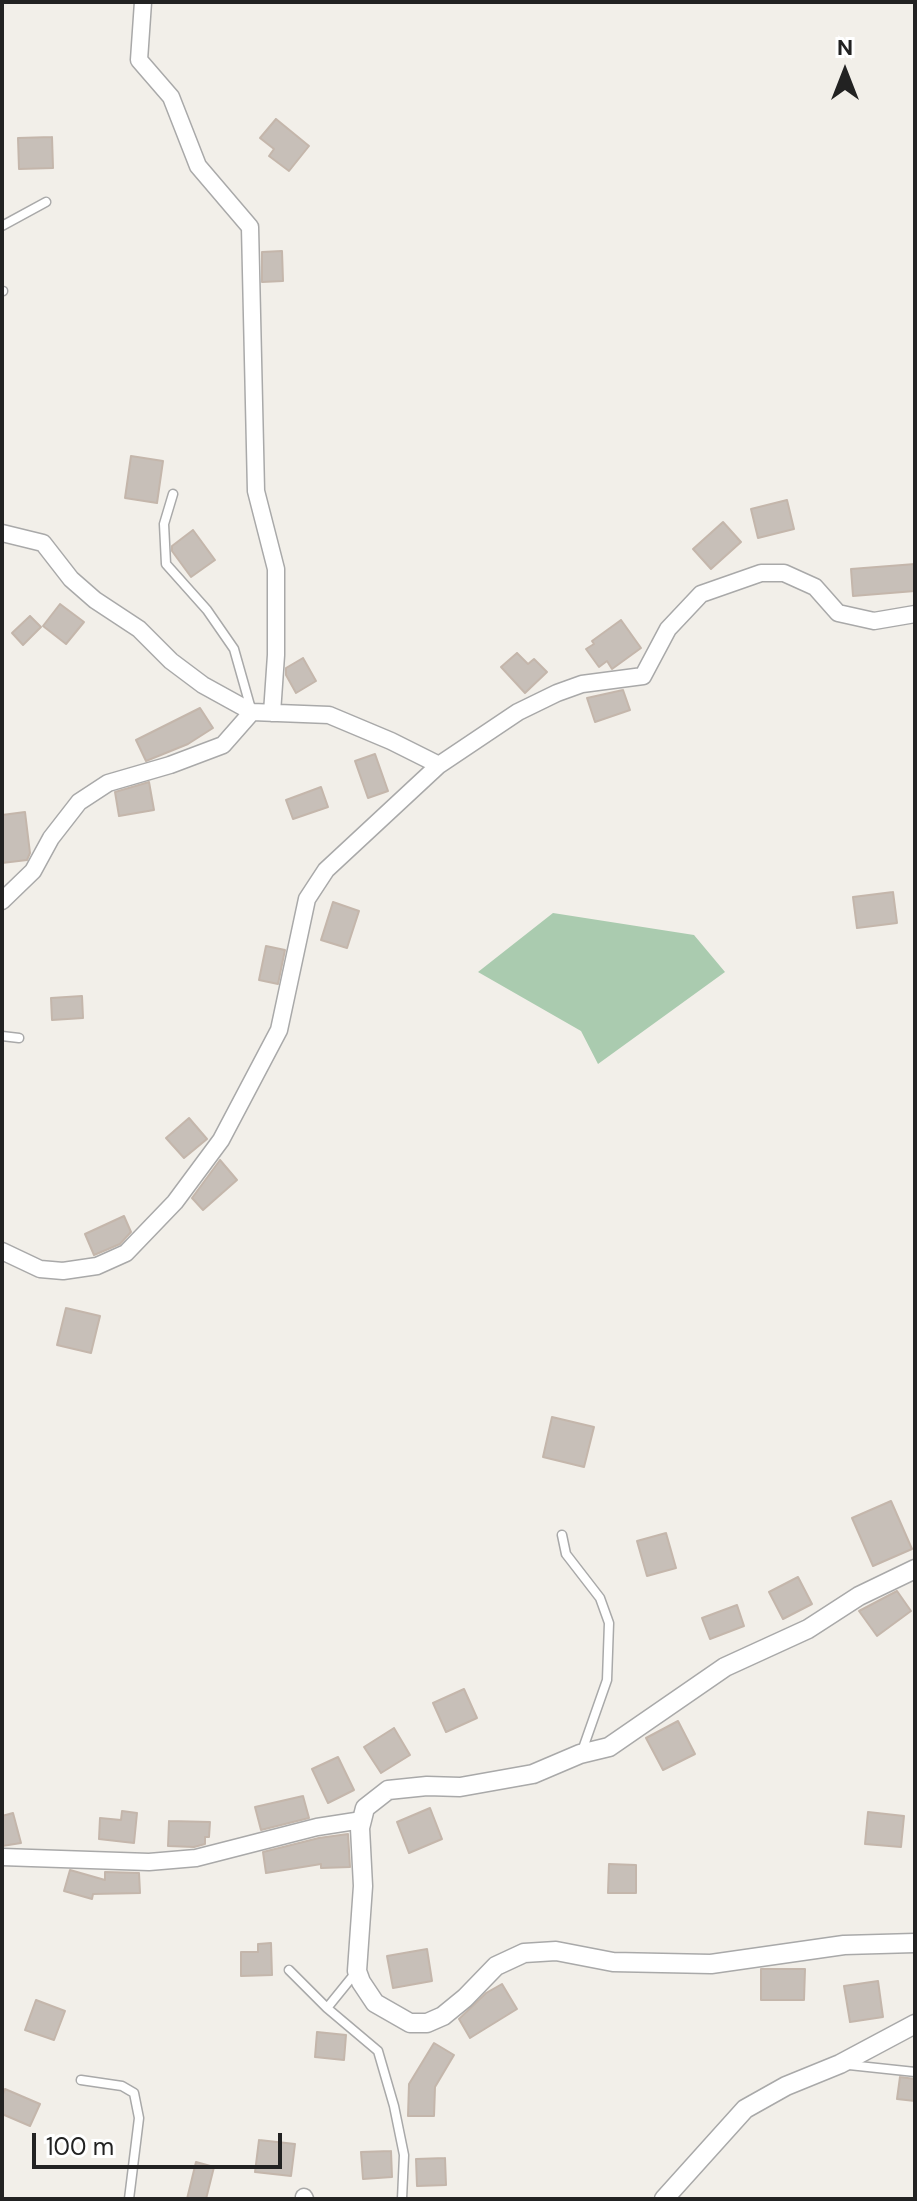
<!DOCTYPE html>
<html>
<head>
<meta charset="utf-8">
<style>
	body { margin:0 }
	#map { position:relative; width:917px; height:2201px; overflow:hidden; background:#f2efe9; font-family:"DM Sans",sans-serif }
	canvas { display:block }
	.frame { position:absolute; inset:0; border:4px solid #222; pointer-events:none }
	.north { position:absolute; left:805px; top:32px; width:80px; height:80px; -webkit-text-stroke:6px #fff; paint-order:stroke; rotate:0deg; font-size:22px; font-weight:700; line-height:32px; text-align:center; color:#222 }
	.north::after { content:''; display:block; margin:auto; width:28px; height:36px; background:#222; clip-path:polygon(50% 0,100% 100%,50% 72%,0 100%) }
	.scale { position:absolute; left:32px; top:2133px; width:250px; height:36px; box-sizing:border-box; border:4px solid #222; border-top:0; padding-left:10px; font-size:24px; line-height:28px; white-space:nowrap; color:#222; -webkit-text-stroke:6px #fff; paint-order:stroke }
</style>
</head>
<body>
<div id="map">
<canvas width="917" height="2201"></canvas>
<div class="frame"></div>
<div class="north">N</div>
<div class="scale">100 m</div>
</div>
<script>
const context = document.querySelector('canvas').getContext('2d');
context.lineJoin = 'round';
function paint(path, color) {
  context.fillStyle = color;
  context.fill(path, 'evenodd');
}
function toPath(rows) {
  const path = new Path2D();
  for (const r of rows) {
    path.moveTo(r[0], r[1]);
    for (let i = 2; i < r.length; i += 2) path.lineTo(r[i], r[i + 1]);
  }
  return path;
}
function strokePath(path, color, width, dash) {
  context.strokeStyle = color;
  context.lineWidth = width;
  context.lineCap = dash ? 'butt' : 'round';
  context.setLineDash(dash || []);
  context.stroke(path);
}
const cemetery = toPath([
	[553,913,694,935,725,972,598,1064,581,1031,478,972]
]);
const building = toPath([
	[276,119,309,146,289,171,269,156,274,149,260,138,276,119],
	[52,137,53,168,19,169,18,138,52,137],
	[282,251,283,281,262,282,262,252,282,251],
	[131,456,163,461,157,503,125,498,131,456],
	[787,500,794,529,758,538,751,509,787,500],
	[723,522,741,542,711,569,693,549,723,522],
	[193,530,215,560,191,577,172,551,172,546,193,530],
	[915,564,915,591,853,596,851,569,915,564],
	[60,604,84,622,66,644,43,626,60,604],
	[30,616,41,627,23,645,12,633,30,616],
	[621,620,641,648,612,669,607,661,599,667,586,649,594,644,592,641,621,620],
	[517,653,528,664,534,659,547,672,525,693,501,667,517,653],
	[303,658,316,681,296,693,286,675,286,668,303,658],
	[623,690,630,710,595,722,587,698,623,690],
	[200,708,213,728,188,744,146,761,136,740,200,708],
	[375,754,388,791,368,798,355,761,375,754],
	[149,782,154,810,119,816,115,792,149,782],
	[321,787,328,807,293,819,286,800,321,787],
	[25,812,30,853,27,860,2,863,2,815,25,812],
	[893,892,897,923,857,928,853,897,893,892],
	[333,902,359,911,347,948,321,940,333,902],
	[266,946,285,950,278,984,259,980,266,946],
	[82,996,83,1018,52,1020,51,998,82,996],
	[189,1118,207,1139,184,1158,166,1138,189,1118],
	[220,1160,237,1180,203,1210,192,1198,220,1160],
	[124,1216,131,1232,120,1244,94,1255,85,1234,124,1216],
	[66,1308,100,1316,91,1353,57,1345,66,1308],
	[552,1417,594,1427,584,1467,543,1457,552,1417],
	[891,1501,912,1549,873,1566,852,1518,891,1501],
	[666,1533,676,1568,647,1576,637,1541,666,1533],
	[798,1577,812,1604,783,1619,769,1592,798,1577],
	[897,1591,911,1611,877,1636,859,1611,897,1591],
	[737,1605,744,1626,710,1639,702,1618,737,1605],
	[464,1689,477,1718,446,1732,433,1703,464,1689],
	[678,1721,695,1754,663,1770,646,1738,678,1721],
	[394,1728,410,1755,381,1773,364,1747,394,1728],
	[338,1757,354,1790,328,1803,312,1769,338,1757],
	[303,1796,309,1818,261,1830,255,1807,303,1796],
	[430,1808,442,1839,409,1853,397,1822,430,1808],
	[122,1811,137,1813,134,1843,99,1839,100,1818,121,1820,122,1811],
	[868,1812,904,1816,901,1847,865,1844,868,1812],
	[13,1813,21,1843,2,1846,2,1816,13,1813],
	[169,1821,210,1822,209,1837,205,1837,205,1844,194,1847,168,1846,169,1821],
	[348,1834,350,1867,321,1868,321,1864,266,1873,263,1852,319,1838,348,1834],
	[609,1864,636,1865,636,1893,608,1893,609,1864],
	[70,1870,105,1880,105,1872,139,1873,140,1893,93,1894,92,1899,64,1891,70,1870],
	[271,1943,272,1975,241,1976,241,1952,258,1952,258,1944,271,1943],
	[427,1949,432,1981,393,1988,387,1956,427,1949],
	[761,1969,805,1969,804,2000,761,2000,761,1969],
	[878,1981,883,2017,850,2022,844,1986,878,1981],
	[502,1984,517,2009,470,2038,459,2019,486,1993,502,1984],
	[36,2000,65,2011,54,2040,25,2030,36,2000],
	[317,2032,346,2035,344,2060,315,2057,317,2032],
	[434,2043,454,2055,435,2087,434,2116,408,2116,409,2084,434,2043],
	[900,2077,915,2079,915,2101,897,2099,900,2077],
	[5,2089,40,2104,30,2126,2,2114,2,2096,5,2089],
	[259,2140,295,2144,291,2176,255,2172,259,2140],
	[391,2151,392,2177,363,2179,361,2152,391,2151],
	[445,2158,446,2185,417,2186,416,2159,445,2158],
	[196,2162,214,2167,206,2199,187,2199,196,2162]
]);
const service = toPath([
	[2,226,46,202],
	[2,291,3,291],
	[173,494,164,524,166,564,207,610,234,649,251,709],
	[2,1036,19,1038],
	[562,1535,566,1554,600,1598,609,1623,607,1680,581,1754],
	[289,1970,327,2008,378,2051,394,2106,404,2155,402,2199],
	[327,2008,357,1971],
	[849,2065,915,2072],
	[81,2080,122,2086,134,2093,139,2118,129,2199]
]);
const minor = toPath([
	[143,2,139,60,171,97,198,166,250,227,256,491,276,569,276,655,272,713],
	[2,533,43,543,71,579,95,600,139,629,171,661,203,685,252,712,329,715,391,741,439,765],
	[2,901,33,871,51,838,79,802,108,783,170,765,223,745,252,712],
	[2,1251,40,1269,63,1271,97,1266,126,1253,175,1202,221,1140,279,1030,307,899,326,870,439,765,518,712,557,693,582,684,643,676,668,629,701,594,761,573,784,573,815,587,838,613,874,621,915,614],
	[2,1857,149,1862,196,1858,317,1827,362,1820],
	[304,2197,305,2199]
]);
const tertiary = toPath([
	[915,1569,859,1596,808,1629,725,1667,609,1747,580,1754,533,1774,460,1787,427,1786,388,1790,365,1808,360,1828,363,1886,357,1971,361,1982,375,2003,410,2023,427,2023,443,2016,465,1998,496,1966,524,1953,556,1951,613,1962,711,1964,844,1945,915,1943],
	[664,2199,745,2109,786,2086,840,2064,915,2024]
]);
paint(cemetery, '#aacbaf');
paint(building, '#c7bfb8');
strokePath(building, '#c4b6ab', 2);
strokePath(service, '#a9a9a9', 11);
strokePath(minor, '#a9a9a9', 19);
strokePath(tertiary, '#a9a9a9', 21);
strokePath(service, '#fff', 8);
strokePath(minor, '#fff', 16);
strokePath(tertiary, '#fff', 18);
</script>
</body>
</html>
